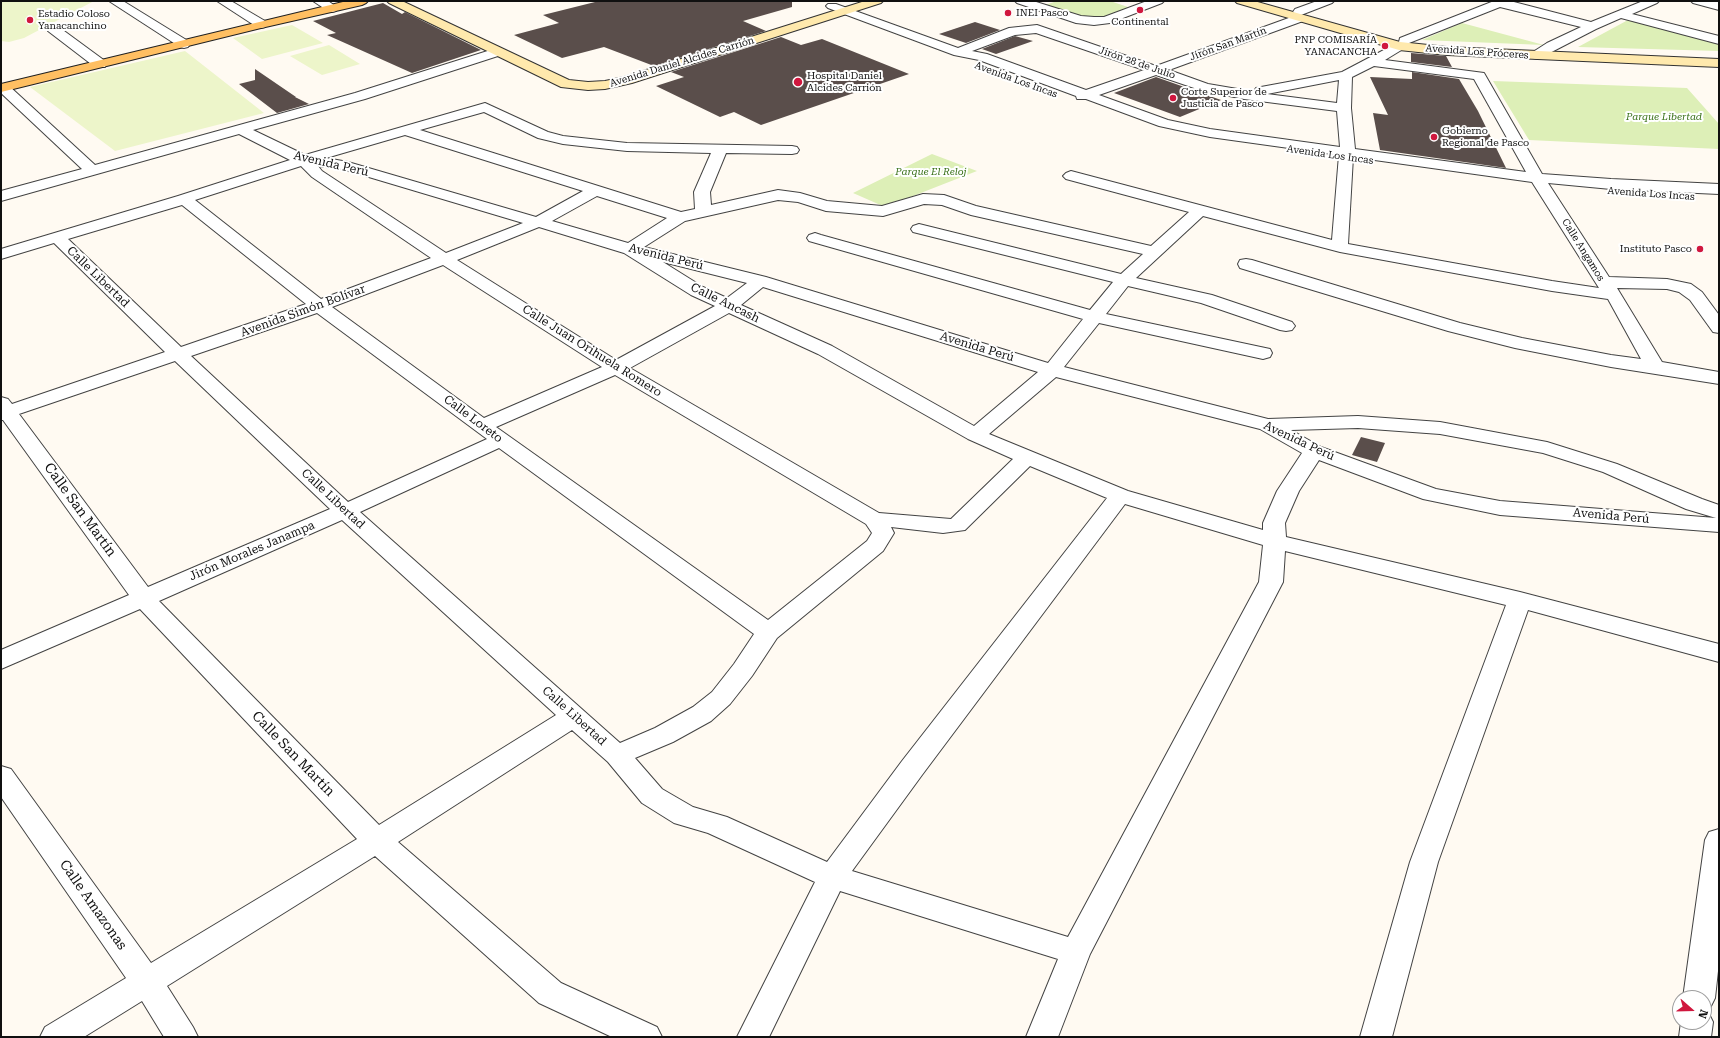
<!DOCTYPE html>
<html>
<head>
<meta charset="utf-8">
<style>
	body { margin:0 }
	#map { position:relative; width:1720px; height:1038px; overflow:hidden; background:#fffaf2; font-family:"Roboto Serif",serif }
	canvas { display:block }
	.frame { position:absolute; inset:0; border:2px solid #101010; pointer-events:none }
	.north { position:absolute; left:1672px; top:990px; width:40px; height:40px; box-sizing:border-box; background:#fff; border:1px solid #9f9f9f; border-radius:50%; rotate:110deg; font-size:11px; font-weight:700; line-height:16px; text-align:center; color:#101010 }
	.north::after { content:''; display:block; margin:auto; width:14px; height:18px; background:#d0173e; clip-path:polygon(50% 0,100% 100%,50% 72%,0 100%) }
</style>
</head>
<body>
<div id="map">
<canvas width="1720" height="1038"></canvas>
<div class="frame"></div>
<div class="north">N</div>
</div>
<script>
const context = document.querySelector('canvas').getContext('2d');
context.lineJoin = 'round';
function paint(path, color) {
  context.fillStyle = color;
  context.fill(path, 'evenodd');
}
function toPath(rows) {
  const path = new Path2D();
  for (const r of rows) {
    path.moveTo(r[0], r[1]);
    for (let i = 2; i < r.length; i += 2) path.lineTo(r[i], r[i + 1]);
  }
  return path;
}
function strokePath(path, color, width, dash) {
  context.strokeStyle = color;
  context.lineWidth = width;
  context.lineCap = dash ? 'butt' : 'round';
  context.setLineDash(dash || []);
  context.stroke(path);
}
function write(font, color, halo, rows, align = 'center') {
  context.font = font + ' "Roboto Serif",serif';
  context.lineWidth = 4;
  context.setLineDash([]);
  context.textBaseline = 'middle';
  context.strokeStyle = halo;
  context.fillStyle = color;
  for (const [text, x, y, turn = 0] of rows) {
    context.save();
    context.translate(x, y);
    context.rotate((+turn || 0) * Math.PI / 180);
    context.textAlign = isNaN(turn) ? turn : align;
    if (halo) context.strokeText(text, 0, 0);
    context.fillText(text, 0, 0);
    context.restore();
  }
}
const green = toPath([
	[1057,1,1110,1,1131,8,1104,19,1095,20,1051,9,1045,5],
	[1628,20,1719,44,1719,51,1578,47],
	[1462,23,1544,45,1422,40],
	[1493,81,1687,88,1719,124,1719,149,1529,140],
	[932,154,977,171,885,207,853,193]
]);
const pitch = toPath([
	[1,1,94,1,24,38,9,42,1,41],
	[292,25,323,43,262,59,233,38],
	[329,45,360,64,322,75,290,56],
	[185,51,264,113,115,151,30,87]
]);
const building = toPath([
	[599,1,792,1,792,7,743,21,766,31,654,66,604,47,562,58,514,35,559,23,543,15],
	[383,3,402,14,405,12,481,50,412,73,327,35,336,33,313,21],
	[975,22,1000,30,966,43,939,34],
	[1015,36,1033,41,996,54,982,49],
	[781,37,801,45,822,39,909,74,761,125,734,112,720,117,656,86,684,77,671,72],
	[1411,53,1446,56,1452,67,1411,62],
	[255,69,296,97,295,97,309,104,277,113,239,84,255,80],
	[1412,72,1459,79,1478,111,1506,168,1380,150,1373,113,1388,115,1370,77,1412,79],
	[1156,77,1221,100,1180,117,1114,93],
	[1361,437,1385,443,1377,462,1352,455]
]);
const street = toPath([
	[109,1,123,1,188,41,190,44,188,47,184,48,180,47,109,1],
	[217,1,231,1,265,21,267,24,265,27,261,28,257,27,217,1],
	[313,1,328,1,338,8,336,11,332,12,328,11,313,1],
	[1015,1,1033,1,1081,16,1094,17,1104,17,1147,1,1164,1,1162,3,1110,23,1094,25,1076,23,1017,3,1015,1],
	[1317,1,1334,1,1332,3,1301,15,1305,18,1303,21,1169,70,1208,84,1255,92,1254,91,1256,88,1261,87,1342,72,1399,42,1400,38,1494,1,1510,1,1591,22,1643,1,1659,1,1657,3,1632,14,1719,36,1719,44,1621,18,1596,29,1538,59,1533,58,1532,55,1533,52,1547,43,1581,27,1500,7,1404,45,1405,46,1403,49,1385,60,1484,73,1542,174,1611,179,1719,184,1719,194,1611,189,1548,183,1609,277,1667,279,1691,284,1702,292,1719,315,1719,333,1713,332,1690,300,1679,292,1667,289,1617,288,1662,362,1719,372,1719,384,1611,367,1515,348,1448,331,1240,268,1238,264,1240,260,1246,259,1252,260,1460,323,1522,338,1611,355,1641,359,1608,299,1552,291,1340,252,1203,216,1136,278,1212,295,1292,322,1295,326,1292,330,1286,331,1280,330,1201,303,1128,286,1106,314,1270,349,1272,353,1270,357,1263,359,1099,323,1064,367,1268,419,1358,416,1440,422,1547,442,1617,464,1702,499,1719,505,1719,532,1500,515,1423,499,1319,460,1299,491,1285,523,1286,537,1520,592,1719,644,1719,662,1528,610,1438,862,1392,1037,1360,1037,1410,862,1506,605,1285,551,1283,582,1090,954,1058,1037,1026,1037,1058,959,840,891,769,1037,737,1037,815,882,708,833,674,823,642,803,608,762,572,730,398,842,561,983,657,1027,662,1037,612,1037,539,1003,375,856,167,986,193,1027,198,1037,164,1037,142,1001,84,1037,40,1037,45,1027,126,978,1,797,1,766,11,769,151,963,357,839,140,609,1,669,1,650,129,595,3,420,1,420,1,397,8,399,12,404,165,352,54,243,1,259,1,249,178,196,290,160,239,134,1,201,1,191,82,169,1,93,1,84,8,85,95,165,355,93,497,48,501,49,503,52,501,55,365,99,253,130,305,155,485,103,548,132,563,136,627,143,792,146,797,147,799,150,797,153,792,154,726,153,710,192,711,205,778,190,800,193,827,201,882,206,923,194,944,195,976,206,1151,246,1189,212,1066,179,1063,176,1066,173,1071,171,1332,240,1339,155,1210,137,1159,126,1086,99,1077,99,1076,96,979,60,954,55,828,8,826,6,828,4,836,4,958,48,1009,28,1037,25,1156,66,1297,15,1293,12,1295,9,1317,1],
	[1036,33,1144,70,1086,90,987,54,972,51,1015,35,1036,33],
	[1374,66,1474,79,1526,172,1355,149,1351,108,1352,77,1374,66],
	[1156,75,1200,90,1244,99,1337,111,1340,147,1210,129,1168,120,1099,95,1156,75],
	[1339,80,1337,103,1267,94,1339,80],
	[484,112,538,138,563,144,627,151,711,153,694,192,695,209,681,212,420,130,484,112],
	[405,135,583,191,536,217,348,162,326,158,405,135],
	[1353,157,1532,182,1599,288,1552,281,1348,244,1353,157],
	[301,166,312,177,431,258,321,299,195,200,301,166],
	[318,166,342,169,523,223,446,253,322,171,318,166],
	[597,196,667,218,628,243,552,221,597,196],
	[778,200,798,202,826,211,883,216,924,204,942,205,971,215,1143,254,1121,274,919,224,913,226,911,229,913,232,1113,282,1090,310,821,235,815,233,809,235,807,238,809,241,1083,319,1048,363,766,277,644,247,685,221,778,200],
	[182,205,306,304,181,347,68,239,182,205],
	[539,227,624,253,691,295,715,306,616,360,457,260,539,227],
	[663,262,747,283,727,298,703,287,663,262],
	[443,265,602,367,484,418,332,307,443,265],
	[763,287,1038,372,974,426,832,346,741,305,763,287],
	[317,313,487,439,348,502,191,356,317,313],
	[729,313,818,354,968,439,1013,459,951,519,879,513,630,368,729,313],
	[175,361,330,509,148,587,19,414,175,361],
	[615,375,866,524,872,533,867,541,768,620,496,427,615,375],
	[1056,377,1260,429,1302,453,1277,491,1263,523,1263,530,1128,491,989,434,1056,377],
	[1358,428,1440,434,1543,453,1603,472,1686,509,1716,518,1500,501,1436,489,1321,447,1291,430,1358,428],
	[499,448,754,634,734,664,712,692,693,707,655,728,620,743,360,512,499,448],
	[1030,466,1107,498,902,761,827,862,727,817,693,807,662,789,635,758,673,742,711,721,730,704,752,676,777,638,883,551,894,533,891,527,943,533,965,530,1030,466],
	[1125,504,1263,545,1259,582,1068,937,852,871,922,775,1125,504],
	[342,520,556,715,379,825,159,601,342,520],
	[1691,1,1719,2,1719,10,1693,3,1691,1],
	[52,24,56,25,105,61,106,64,105,67,95,67,48,31,46,28,48,25,52,24],
	[1719,829,1719,962,1715,998,1710,1008,1704,1010,1704,998,1683,998,1705,840,1709,832,1719,829],
	[1704,1010,1708,1012,1713,1022,1711,1037,1679,1037,1681,1022,1704,1022,1704,1010]
]);
const secondary = toPath([
	[387,1,402,1,569,80,588,82,605,81,624,77,865,1,883,1,881,3,632,83,605,89,588,90,561,87,389,3,387,1],
	[1235,1,1254,1,1400,42,1447,47,1719,59,1719,67,1447,55,1399,50,1237,3,1235,1]
]);
const primary = toPath([
	[347,1,368,1,366,3,362,5,261,28,1,92,1,84,347,1]
]);
const markers = [
	[1140,10,4,"#d0173e"],
	[1008,13,4,"#d0173e"],
	[30,20,4,"#d0173e"],
	[1385,46,4,"#d0173e"],
	[798,82,5,"#d0173e"],
	[1173,98,4,"#d0173e"],
	[1434,137,4,"#d0173e"],
	[1700,249,4,"#d0173e"]
];
const farPoinames = [
	["INEI Pasco",1016,13],
	["Estadio Coloso",38,14],
	["Yanacanchino",38,26],
	["Continental",1140,22,"center"],
	["PNP COMISARÍA",1377,40,"right"],
	["YANACANCHA",1377,52,"right"],
	["Hospital Daniel",807,76],
	["Alcides Carrión",807,88],
	["Corte Superior de",1181,92],
	["Justicia de Pasco",1181,104],
	["Gobierno",1442,131],
	["Regional de Pasco",1442,143],
	["Instituto Pasco",1692,249,"right"]
];
const farStreetnames = [
	["Jirón San Martín",1228,44,-20],
	["Avenida Los Próceres",1477,52,4],
	["Avenida Daniel Alcides Carrión",682,62,-17],
	["Jirón 28 de Julio",1137,63,19],
	["Avenida Los Incas",1016,80,20],
	["Avenida Los Incas",1330,155,8],
	["Avenida Los Incas",1651,194,4],
	["Calle Angamos",1583,250,58]
];
const farParknames = [
	["Parque Libertad",1664,117],
	["Parque El Reloj",931,172]
];
const streetNames = [
	["Avenida Perú",331,164,13],
	["Avenida Perú",666,257,14],
	["Calle Libertad",98,277,44],
	["Calle Ancash",725,303,26],
	["Avenida Simón Bolívar",303,311,-20],
	["Avenida Perú",977,347,17],
	["Calle Juan Orihuela Romero",592,351,32],
	["Calle Loreto",473,419,37],
	["Avenida Perú",1299,441,25],
	["Calle Libertad",333,499,43],
	["Avenida Perú",1611,516,5],
	["Jirón Morales Janampa",252,551,-23],
	["Calle Libertad",574,716,42]
];
const nearStreetnames = [
	["Calle San Martín",80,510,54],
	["Calle San Martín",293,754,46],
	["Calle Amazonas",93,905,55]
];
paint(green, '#ddefb7');
paint(pitch, '#edf5ca');
paint(building, '#5a4e4b');
strokePath(street, '#434343', 2);
strokePath(secondary, '#323232', 2);
strokePath(primary, '#212121', 2);
paint(street, '#fff');
paint(secondary, '#ffe9ad');
paint(primary, '#ffbf62');
for (const [x, y, r, color] of markers) {
  const dot = new Path2D();
  dot.arc(x, y, r, 0, 2 * Math.PI);
  context.fillStyle = color;
  context.fill(dot);
  strokePath(dot, '#fff', 1.5);
}
write('10px', '#101010', '#fff', farPoinames, 'left');
write('10px', '#101010', '#fff', farStreetnames);
write('italic 10px', '#387018', '#fff', farParknames);
write('12px', '#101010', '#fff', streetNames);
write('14px', '#101010', '#fff', nearStreetnames);
</script>
</body>
</html>
